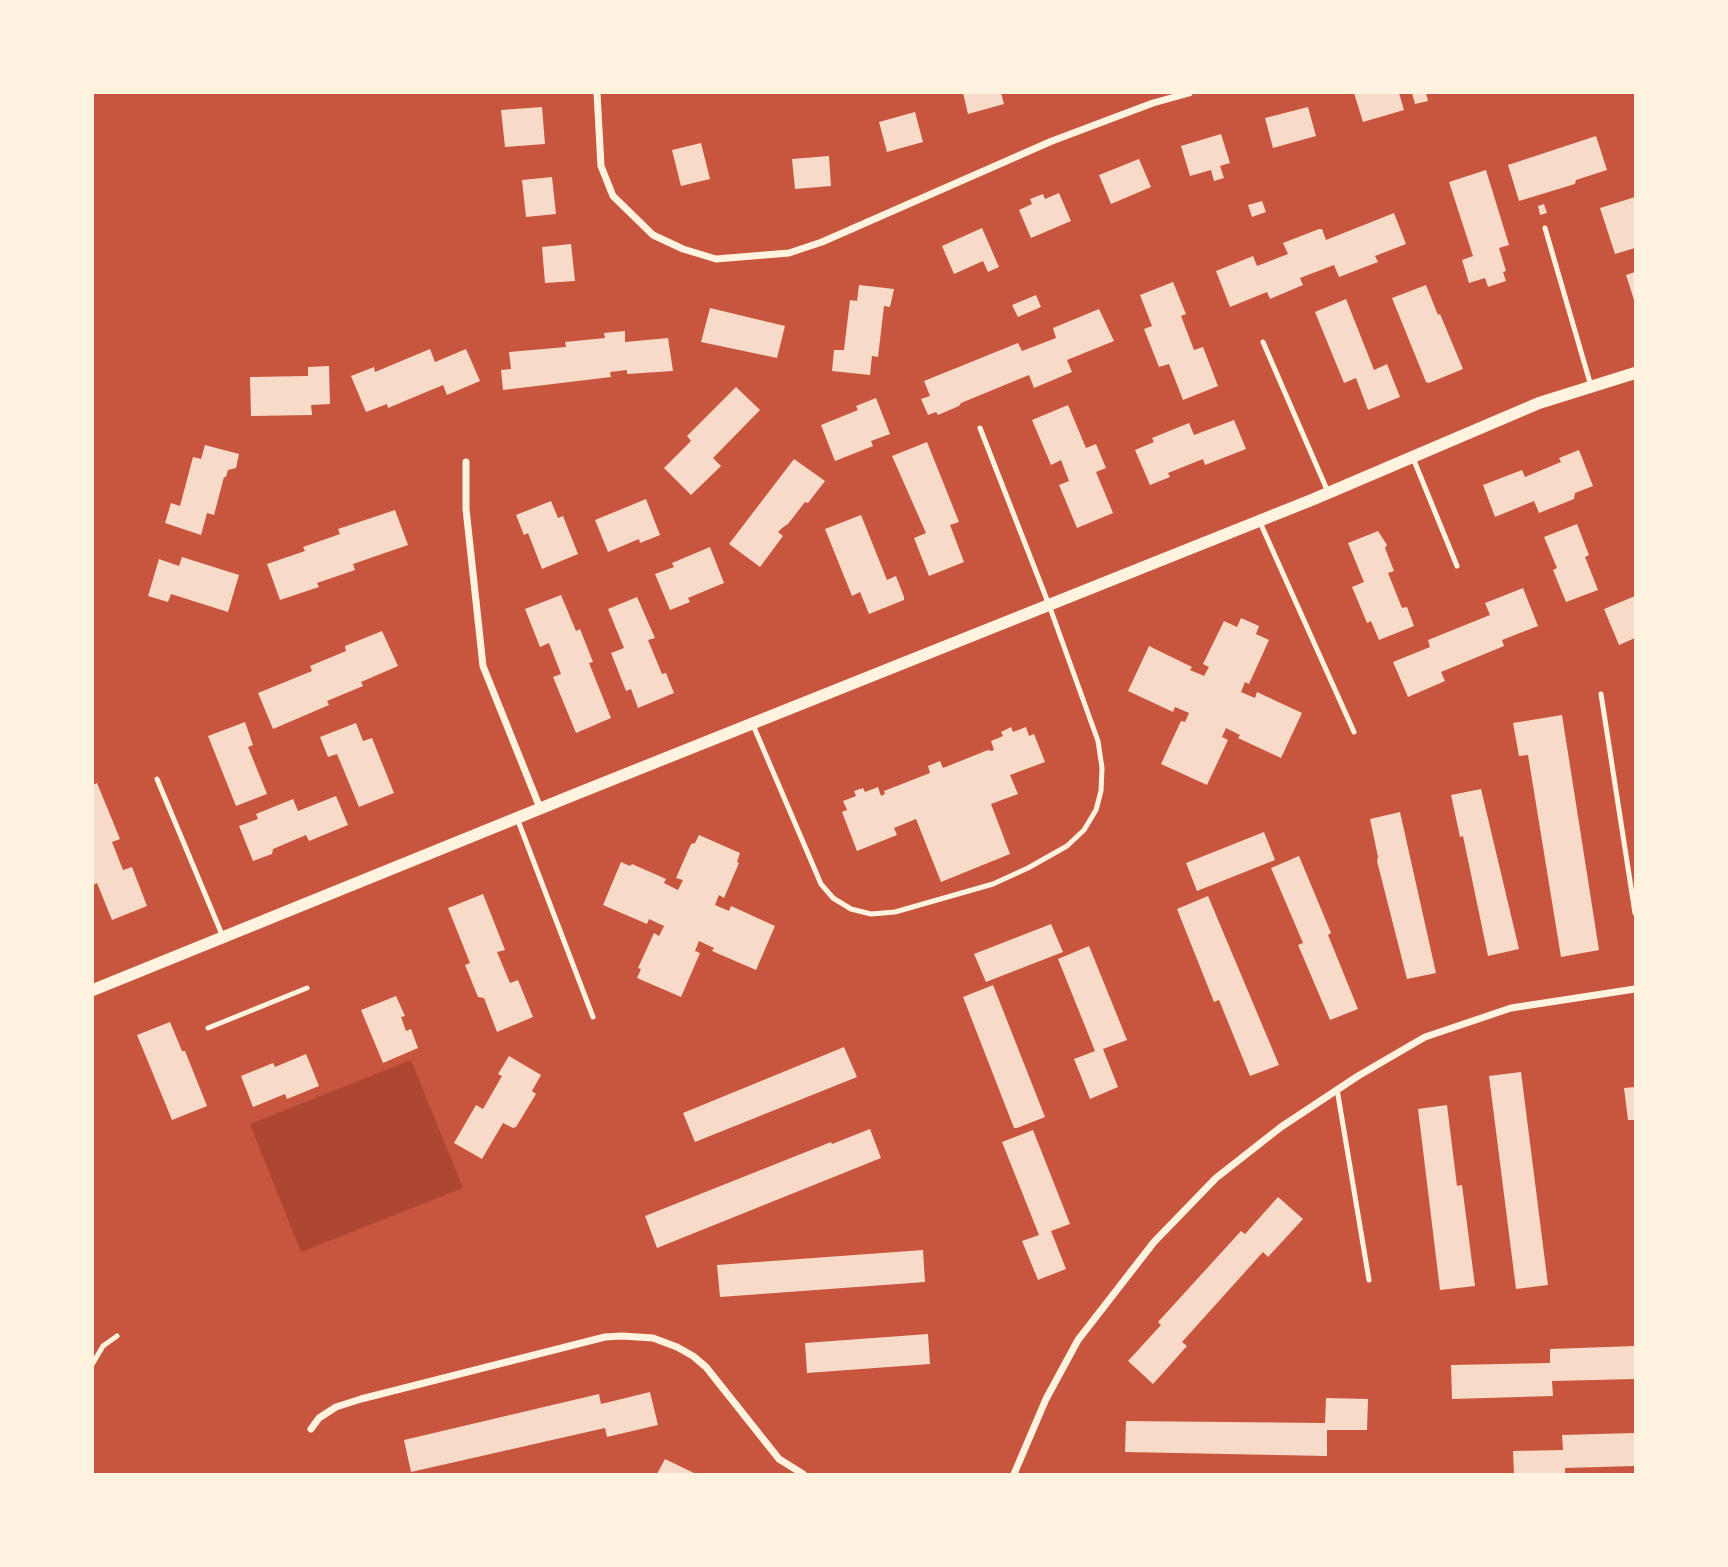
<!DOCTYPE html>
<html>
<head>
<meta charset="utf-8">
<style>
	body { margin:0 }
	#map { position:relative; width:1728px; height:1567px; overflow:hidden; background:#c8553d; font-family:"Noto Serif",serif }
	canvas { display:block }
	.frame { position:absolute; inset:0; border:94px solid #fff3e0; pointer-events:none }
</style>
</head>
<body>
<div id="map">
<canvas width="1728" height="1567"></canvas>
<div class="frame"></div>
</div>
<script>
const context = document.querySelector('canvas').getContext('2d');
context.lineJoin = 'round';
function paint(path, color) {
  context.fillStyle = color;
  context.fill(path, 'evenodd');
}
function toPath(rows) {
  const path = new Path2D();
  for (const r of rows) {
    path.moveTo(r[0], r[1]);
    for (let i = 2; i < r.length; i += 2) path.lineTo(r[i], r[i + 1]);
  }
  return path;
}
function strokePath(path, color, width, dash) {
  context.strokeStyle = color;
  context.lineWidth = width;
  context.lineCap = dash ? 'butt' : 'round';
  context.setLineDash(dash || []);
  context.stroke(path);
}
const green = toPath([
	[411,1060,463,1188,301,1252,250,1124]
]);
const building = toPath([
	[963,93,1001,93,1004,104,968,114],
	[1354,93,1399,93,1404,110,1363,122],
	[1412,93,1426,93,1428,101,1415,104],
	[542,107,545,144,505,147,501,110],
	[1308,107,1316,136,1273,148,1265,118],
	[915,112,923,142,887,152,879,122],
	[1221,134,1230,163,1220,166,1224,178,1214,181,1211,170,1190,176,1181,146],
	[1596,136,1607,170,1576,180,1575,184,1519,201,1508,165],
	[701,143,710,179,681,186,672,150],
	[829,156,831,186,795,189,792,159],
	[1139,159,1151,187,1111,204,1099,175],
	[1486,170,1509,245,1499,248,1506,271,1503,272,1506,281,1488,287,1485,278,1469,283,1462,260,1473,256,1449,182],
	[552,177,556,214,526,217,522,180],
	[1059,193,1071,221,1031,238,1019,210,1032,204,1030,199,1043,194,1045,199],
	[1635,197,1635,248,1615,254,1600,208],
	[1262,201,1266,212,1252,217,1248,205],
	[1544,204,1547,213,1540,215,1538,206],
	[1394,213,1406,244,1375,256,1378,262,1339,277,1334,265,1300,278,1303,285,1270,299,1267,292,1230,307,1216,271,1253,256,1257,266,1288,254,1283,243,1319,229,1322,229,1326,240],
	[982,228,999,267,988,272,983,261,954,274,942,246],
	[571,244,575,281,545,283,542,247],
	[1635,272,1635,303,1626,275],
	[1173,282,1186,314,1181,316,1194,350,1203,347,1218,386,1183,400,1169,364,1159,367,1144,329,1152,326,1140,295],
	[859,285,894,289,890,307,884,306,878,357,872,356,870,375,832,371,834,350,844,350,850,300,857,301],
	[1426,285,1438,315,1440,314,1463,369,1429,383,1426,382,1392,298],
	[1036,295,1041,307,1018,317,1012,305],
	[1346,299,1374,370,1387,364,1400,397,1368,410,1356,378,1344,383,1315,312],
	[710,308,785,326,777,358,701,342],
	[1099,309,1114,341,1067,360,1072,372,1034,388,1029,375,961,403,959,406,938,415,936,412,928,415,921,399,930,396,924,381,1018,343,1022,351,1056,338,1053,328],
	[625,331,625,342,668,338,673,371,627,374,627,370,610,372,611,377,503,390,501,370,511,369,509,352,566,347,565,342,605,338,604,333],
	[430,349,435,362,466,349,480,381,447,395,443,385,388,408,387,404,366,412,351,376,374,367,375,372],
	[329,366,330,404,311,405,312,415,251,416,250,377,308,376,308,367],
	[736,387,760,410,713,458,721,466,691,495,664,468,691,441,687,436],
	[876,398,890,434,871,441,873,446,835,461,821,425,858,410,856,406],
	[1068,405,1086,448,1096,444,1106,468,1096,472,1113,513,1077,528,1059,485,1069,481,1061,460,1051,465,1032,420],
	[1234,420,1246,449,1205,465,1203,459,1168,473,1170,477,1150,485,1135,450,1154,442,1152,438,1189,423,1194,435],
	[927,442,959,522,950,525,964,562,929,576,914,538,926,533,892,456],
	[205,445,239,454,236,468,228,470,226,477,224,477,214,515,207,513,201,535,165,523,171,503,180,506,193,457,201,459],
	[1579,450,1593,486,1575,493,1574,499,1539,513,1534,501,1495,517,1483,485,1522,470,1525,477,1561,462,1559,458],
	[794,459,825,481,808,503,805,502,788,524,782,528,778,532,783,536,760,567,729,544],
	[646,499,660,535,640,543,639,539,608,552,595,520],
	[551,501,558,518,563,516,578,554,542,569,528,533,524,535,516,515],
	[395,510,408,545,353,564,355,570,317,583,319,587,280,600,267,564,305,551,303,547,340,534,338,529],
	[861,515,887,580,896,576,904,597,904,600,869,614,860,592,852,596,825,529],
	[1577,524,1589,555,1585,557,1598,590,1566,602,1553,570,1557,568,1544,537],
	[1378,531,1387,545,1385,548,1394,571,1388,573,1402,608,1407,607,1414,626,1379,640,1371,621,1367,623,1352,587,1364,582,1348,543],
	[710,547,724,583,688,598,690,602,670,610,655,574,674,567,672,563],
	[182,557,239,575,228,612,171,594,168,602,148,596,159,559,179,566],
	[1523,588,1538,626,1502,640,1504,646,1441,672,1445,681,1408,697,1393,662,1430,647,1428,640,1490,615,1485,603],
	[561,595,576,631,580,629,593,662,589,663,611,718,576,733,553,677,561,674,549,643,540,647,525,609],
	[1635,596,1635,638,1619,645,1604,609],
	[637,597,655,638,648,640,662,674,666,673,674,693,638,708,631,689,626,691,611,653,624,648,608,609],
	[1241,618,1259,626,1256,634,1269,640,1249,684,1245,682,1241,692,1255,698,1257,692,1302,713,1281,758,1238,738,1240,735,1226,728,1222,737,1228,740,1207,785,1161,764,1181,721,1185,722,1189,713,1175,707,1173,712,1128,691,1149,646,1192,667,1190,670,1204,676,1209,667,1203,664,1224,621,1237,627],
	[382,631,398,666,361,682,363,686,327,701,329,705,273,729,258,693,312,671,310,666,346,651,345,646],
	[1562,715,1599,950,1561,957,1528,755,1519,756,1513,723],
	[245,722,253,745,248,747,267,794,236,806,208,736],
	[356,723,363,741,372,738,394,793,359,807,337,754,328,757,320,737],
	[1011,727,1013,732,1026,727,1029,736,1034,734,1045,762,1010,775,1018,794,991,804,1010,854,941,882,916,819,894,828,897,835,857,851,842,812,847,810,843,801,856,796,854,791,863,788,865,792,878,787,881,796,885,794,884,791,930,773,928,766,940,761,943,768,988,750,991,751,994,750,991,741,1003,736,1001,732],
	[97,783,120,839,112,842,123,870,132,867,147,906,112,920,97,883,93,885,93,785],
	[1481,789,1519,949,1488,956,1463,836,1460,837,1451,795],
	[336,796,348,825,309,841,306,835,273,849,272,854,253,861,239,826,258,819,256,814,293,799,298,811],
	[1400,812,1436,973,1407,979,1377,861,1378,857,1370,819],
	[1264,832,1275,860,1197,891,1186,863],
	[699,835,740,853,737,862,739,863,724,898,719,895,715,905,729,911,731,906,775,926,756,970,712,951,714,948,699,941,695,951,700,953,681,997,637,978,641,969,638,968,654,933,659,936,664,926,649,919,647,924,603,905,621,862,630,866,632,864,666,879,664,883,678,890,683,880,676,878,691,844,695,843],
	[1299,856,1331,933,1328,935,1358,1009,1330,1020,1298,945,1303,943,1271,868],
	[483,894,505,950,497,952,510,983,518,980,533,1017,497,1032,484,998,478,997,465,965,470,963,448,908],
	[1208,896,1279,1065,1250,1076,1219,1000,1214,1002,1177,909],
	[1051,924,1063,952,986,982,974,954],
	[1089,946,1127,1040,1103,1049,1118,1087,1090,1099,1074,1059,1095,1051,1058,959],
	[993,985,1045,1117,1017,1128,1014,1128,963,997],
	[396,996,405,1016,401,1017,406,1031,411,1029,418,1048,383,1063,361,1010],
	[170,1022,182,1051,185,1051,207,1106,172,1120,137,1035],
	[844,1047,857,1077,695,1142,683,1113],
	[306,1054,319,1086,287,1099,285,1094,253,1107,241,1076,273,1063,275,1067],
	[509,1056,541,1075,532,1091,536,1094,516,1127,513,1128,503,1123,482,1159,454,1143,476,1105,483,1109,502,1076,498,1074],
	[1521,1072,1548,1285,1516,1289,1489,1076],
	[1635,1087,1635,1120,1628,1120,1624,1088],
	[1447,1105,1457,1186,1462,1185,1475,1286,1440,1290,1418,1109],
	[870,1129,881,1158,657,1248,645,1216,831,1142,832,1144],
	[1033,1130,1070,1224,1051,1231,1066,1269,1038,1280,1022,1241,1039,1235,1002,1142],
	[1278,1197,1303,1219,1268,1257,1263,1252,1182,1342,1187,1346,1153,1384,1128,1361,1161,1325,1158,1322,1241,1231,1245,1234],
	[923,1250,925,1282,720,1297,717,1265],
	[928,1334,930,1364,807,1373,805,1343],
	[1635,1346,1635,1379,1552,1381,1553,1396,1452,1399,1451,1365,1550,1363,1550,1349],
	[650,1392,658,1425,607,1437,605,1428,411,1472,404,1440,599,1394,601,1404],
	[1326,1398,1368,1399,1367,1430,1327,1430,1327,1456,1125,1452,1126,1421,1325,1423],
	[1635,1433,1635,1466,1565,1468,1565,1474,1514,1474,1513,1451,1563,1450,1562,1435],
	[665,1459,696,1474,657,1474]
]);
const service = toPath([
	[1545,228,1591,386],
	[1263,342,1328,492],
	[1413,458,1457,566],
	[1259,520,1354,732],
	[1601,694,1635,913],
	[753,725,821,884,833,898,851,909,871,914,895,912,993,884,1028,868,1067,846,1084,830,1096,810,1101,791,1102,768,1098,741,1049,605,980,428],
	[157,779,223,937],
	[517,818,593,1017],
	[208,1028,307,988],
	[1337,1089,1369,1280],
	[93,1363,103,1346,117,1336]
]);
const minor = toPath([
	[597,93,601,166,613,196,653,235,683,249,716,259,789,253,822,242,1052,141,1153,103,1189,93],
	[466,462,466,509,483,666,540,808],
	[311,1429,319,1418,336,1407,361,1399,605,1337,622,1336,653,1338,677,1347,693,1356,706,1367,779,1459,803,1474],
	[1014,1474,1046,1399,1078,1340,1154,1242,1216,1178,1281,1127,1358,1076,1425,1037,1511,1008,1635,989]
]);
const tertiary = toPath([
	[93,990,576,794,1314,499,1539,403,1635,373]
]);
paint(green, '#ae4732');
paint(building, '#f7dbc8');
strokePath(service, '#fff3e0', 5);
strokePath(minor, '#fff3e0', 7);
strokePath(tertiary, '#fff3e0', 12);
</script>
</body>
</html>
